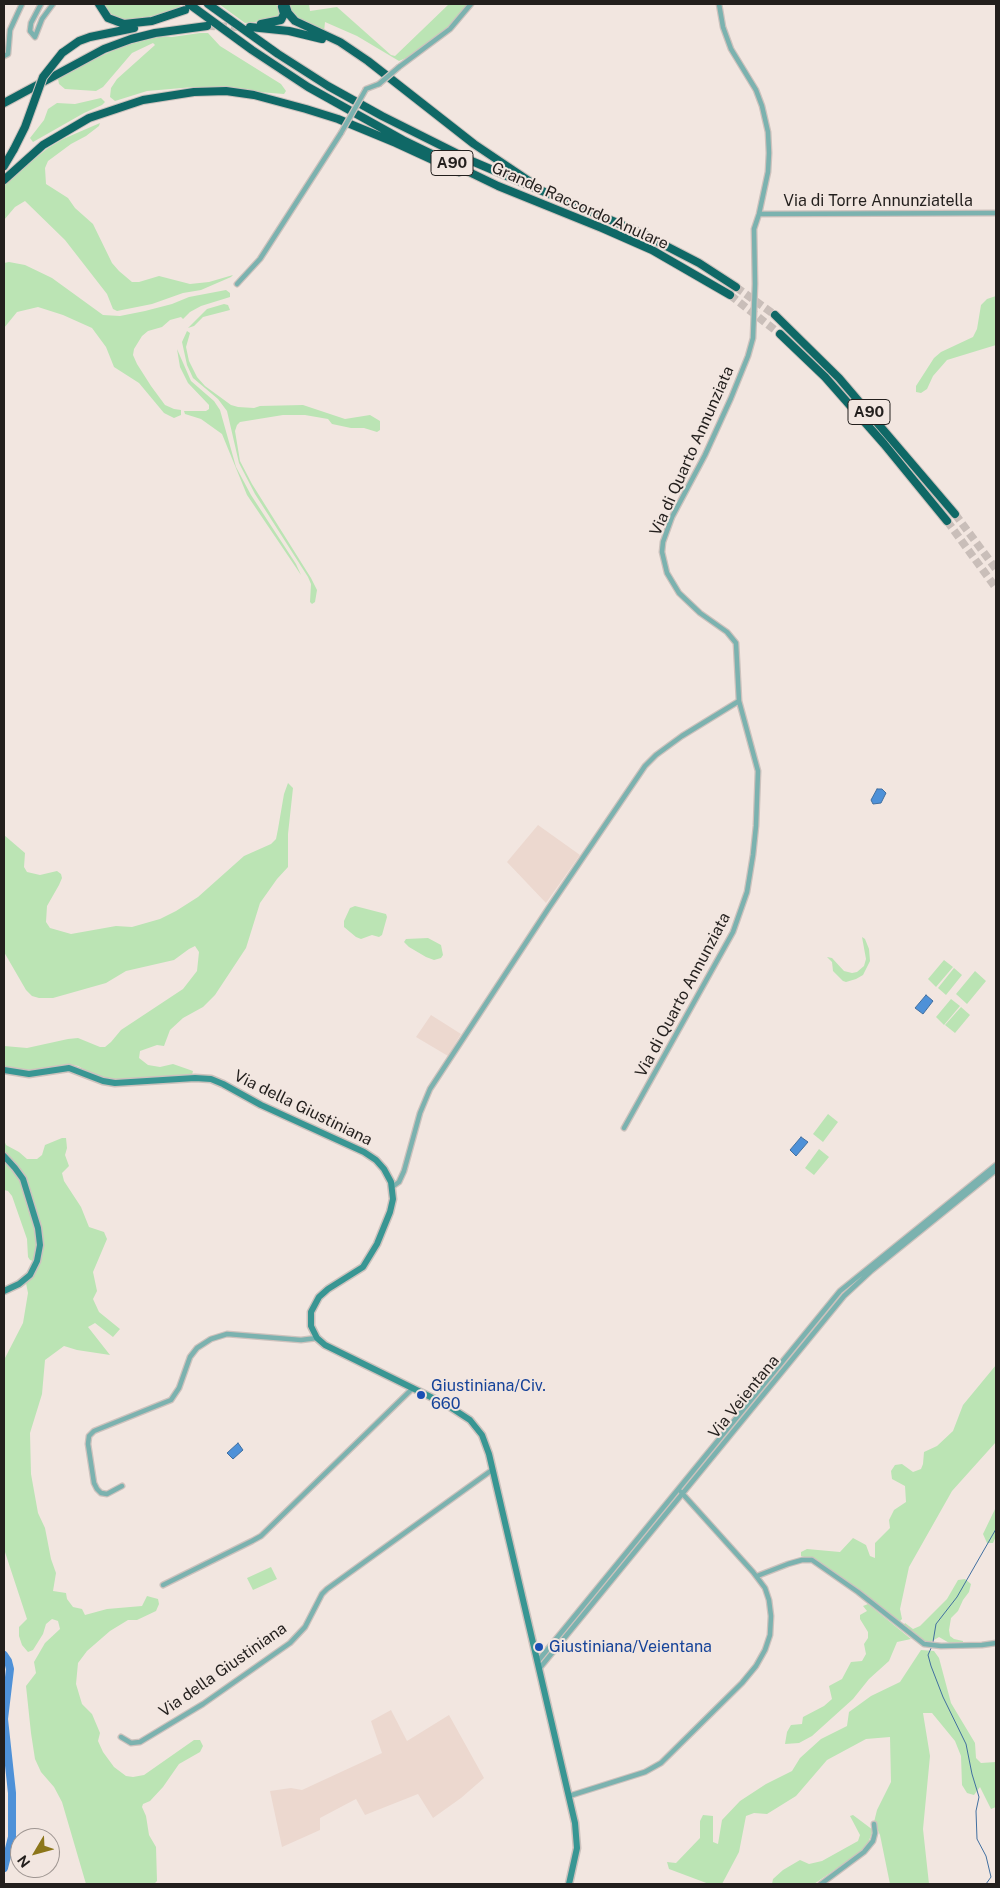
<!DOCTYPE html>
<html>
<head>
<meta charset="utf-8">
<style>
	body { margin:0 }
	#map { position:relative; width:1000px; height:1888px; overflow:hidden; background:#f2e6e0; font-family:"Public Sans",sans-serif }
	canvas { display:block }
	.frame { position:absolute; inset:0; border:5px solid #231f1d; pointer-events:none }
	.north { position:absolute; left:10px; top:1828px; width:50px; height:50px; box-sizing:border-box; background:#f2e6e0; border:1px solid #9f9692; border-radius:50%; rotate:233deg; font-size:14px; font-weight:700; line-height:20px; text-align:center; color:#231f1d }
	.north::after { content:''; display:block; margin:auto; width:18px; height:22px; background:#8c761a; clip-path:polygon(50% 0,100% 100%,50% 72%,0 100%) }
</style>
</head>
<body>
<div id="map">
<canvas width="1000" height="1888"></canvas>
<div class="frame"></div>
<div class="north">N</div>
</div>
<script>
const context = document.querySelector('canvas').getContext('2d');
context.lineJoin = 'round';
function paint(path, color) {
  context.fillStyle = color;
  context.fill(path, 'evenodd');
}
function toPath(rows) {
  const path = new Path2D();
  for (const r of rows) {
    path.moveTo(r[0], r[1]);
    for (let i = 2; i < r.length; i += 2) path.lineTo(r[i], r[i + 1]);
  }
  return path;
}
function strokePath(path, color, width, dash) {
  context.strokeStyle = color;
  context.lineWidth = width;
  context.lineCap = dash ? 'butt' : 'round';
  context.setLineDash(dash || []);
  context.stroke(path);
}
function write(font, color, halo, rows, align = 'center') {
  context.font = font + ' "Public Sans",sans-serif';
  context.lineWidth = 4;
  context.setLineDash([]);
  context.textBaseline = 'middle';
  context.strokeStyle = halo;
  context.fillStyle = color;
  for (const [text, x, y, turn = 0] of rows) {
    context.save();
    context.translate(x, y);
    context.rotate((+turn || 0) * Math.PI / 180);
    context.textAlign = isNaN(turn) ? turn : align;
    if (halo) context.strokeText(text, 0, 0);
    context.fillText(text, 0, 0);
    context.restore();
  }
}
const built = toPath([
	[538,825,580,855,546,903,507,862],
	[431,1015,461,1034,448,1056,416,1037],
	[391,1710,407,1741,449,1715,484,1778,461,1798,433,1818,418,1794,365,1815,356,1799,320,1818,320,1830,282,1847,270,1791,291,1788,302,1790,382,1753,371,1721]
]);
const green = toPath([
	[103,4,178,4,182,7,175,11,155,16,125,21,112,16],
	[219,4,275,4,280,8,281,17,274,20,245,23],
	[288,4,309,4,310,11,337,7,391,55,395,56,449,4,469,4,448,28,406,58,399,61,357,36,325,22,324,32,299,20,290,11],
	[200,33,208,33,220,46,281,84,286,91,284,94,194,87,147,91,115,101,110,97,111,88,117,79,155,45,153,43,132,53,103,87,96,91,65,89,59,84,58,79,60,75,123,46,160,36,172,37],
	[101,98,105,102,102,105,84,113,33,142,30,138,44,120,48,109,57,103,75,104],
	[100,123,99,126,86,136,71,144,48,161,45,168,46,184,68,198,75,208,93,224,112,263,119,271,132,282,139,282,159,276,190,284,209,282,233,275,231,277,201,290,183,293,152,304,117,311,113,309,107,294,65,240,25,201,15,207,4,220,4,184,8,180,48,148,63,139],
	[9,262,25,265,52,278,103,315,120,316,145,311,172,304,189,297,226,290,230,293,230,297,201,306,190,312,183,319,181,317,170,320,162,327,148,331,142,336,134,349,133,355,137,364,151,386,165,405,174,409,181,410,181,415,174,418,164,413,139,383,114,367,106,347,92,328,63,315,38,307,17,312,4,328,4,263],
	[996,296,996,345,947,360,933,376,927,389,921,393,916,392,916,386,934,358,941,352,973,337,977,329,981,305,987,299],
	[224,304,228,305,230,310,203,317,194,326,188,328,207,309],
	[187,331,190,333,186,347,189,361,197,377,205,386,231,405,238,407,254,408,260,406,303,405,345,419,370,415,380,421,380,430,377,432,364,428,351,428,332,424,328,419,305,415,283,415,240,422,237,425,235,431,240,461,252,484,311,578,317,590,315,602,312,604,310,602,311,584,308,577,255,494,239,463,227,411,218,399,193,378,187,365,182,342],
	[177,349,191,381,214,401,220,410,236,467,251,495,296,564,301,575,247,495,222,434,201,419,185,414,184,411,206,411,209,409,209,405,188,383,180,367],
	[288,783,293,788,288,834,288,867,277,879,260,903,246,948,215,995,203,1007,183,1018,170,1030,164,1046,157,1045,140,1051,139,1058,148,1065,160,1067,173,1064,193,1071,192,1075,110,1080,96,1076,78,1066,68,1064,30,1070,4,1067,4,1046,27,1048,68,1039,78,1038,100,1047,105,1047,111,1042,121,1030,183,989,197,971,199,952,195,946,189,949,174,960,126,971,106,983,53,998,39,998,32,996,26,990,4,952,4,835,25,853,24,867,27,872,40,875,57,871,61,874,62,878,59,885,47,906,46,922,50,928,71,934,116,926,132,927,160,919,176,911,198,897,244,856,271,844,276,839,278,829,284,794],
	[355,906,386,914,387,917,382,935,379,937,372,935,361,939,356,937,344,927,344,921,350,908],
	[862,937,865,939,869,949,870,961,863,975,856,979,846,982,843,981,833,971,832,962,827,957,832,958,844,971,852,973,857,972,864,966,866,959],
	[428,938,441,945,443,955,441,958,434,960,426,957,409,947,404,942,406,939],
	[944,960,953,967,936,987,928,979],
	[954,968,962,975,946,995,938,988],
	[975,971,986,981,967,1004,956,994],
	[951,999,960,1006,944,1025,936,1017],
	[961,1007,970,1015,955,1033,945,1025],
	[828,1114,838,1122,823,1142,813,1134],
	[62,1138,66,1138,67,1148,65,1155,69,1166,62,1173,64,1181,81,1207,89,1227,104,1232,107,1239,93,1272,97,1291,93,1299,99,1312,120,1329,113,1337,95,1323,88,1327,110,1355,77,1350,64,1346,45,1360,42,1394,30,1433,31,1474,38,1513,45,1528,51,1559,56,1573,53,1591,66,1593,67,1599,73,1607,82,1609,85,1615,107,1609,142,1606,147,1596,158,1599,159,1604,156,1611,137,1620,128,1620,110,1631,87,1651,78,1663,76,1684,82,1704,92,1714,100,1733,98,1741,103,1752,114,1767,126,1776,133,1777,144,1775,194,1740,200,1740,203,1746,200,1752,179,1764,163,1787,150,1801,143,1804,142,1807,146,1816,149,1835,156,1847,157,1881,154,1884,86,1884,62,1802,54,1787,41,1772,35,1759,31,1733,26,1686,36,1673,34,1662,45,1643,60,1629,58,1621,52,1619,46,1624,43,1634,33,1650,28,1652,22,1645,19,1636,19,1627,27,1619,4,1549,4,1360,23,1323,28,1293,26,1283,36,1270,41,1257,42,1241,23,1177,4,1154,4,1140,6,1145,19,1152,27,1159,37,1159,42,1155,45,1145],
	[819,1149,829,1157,814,1175,805,1168],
	[4,1160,13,1170,20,1181,34,1224,38,1243,36,1258,33,1261,30,1260,28,1257,27,1239,12,1196,8,1191,4,1190],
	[996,1365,996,1442,952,1491,909,1567,900,1609,902,1619,899,1622,824,1565,814,1560,801,1556,801,1552,807,1549,840,1552,853,1538,866,1545,870,1556,875,1558,875,1543,890,1528,889,1520,894,1510,906,1502,905,1486,892,1479,891,1471,895,1465,902,1464,913,1472,921,1469,923,1464,924,1452,937,1446,953,1431,963,1405],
	[996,1507,996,1536,993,1543,987,1543,983,1534],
	[271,1567,277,1579,253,1590,247,1578],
	[965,1579,971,1584,969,1592,963,1600,958,1611,951,1618,949,1630,950,1636,954,1639,963,1641,963,1644,951,1644,939,1637,929,1643,923,1641,903,1626,905,1623,913,1629,920,1626,947,1599,958,1580],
	[868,1604,911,1639,897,1642,889,1661,869,1679,853,1699,812,1736,799,1743,785,1744,787,1732,791,1725,802,1724,803,1717,824,1706,832,1699,829,1686,842,1679,851,1662,862,1661,866,1654,864,1644,868,1638,868,1632,860,1619,860,1615,867,1611,863,1606],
	[921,1650,934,1651,939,1658,951,1703,975,1743,976,1758,981,1763,996,1762,996,1807,991,1809,980,1787,974,1795,967,1793,962,1785,961,1756,955,1741,932,1713,923,1713,930,1756,923,1829,929,1884,890,1884,880,1835,874,1822,877,1810,891,1782,890,1737,866,1739,827,1760,796,1796,767,1814,754,1813,746,1816,739,1852,722,1884,709,1884,669,1869,667,1862,676,1863,700,1838,700,1821,703,1815,713,1816,713,1842,718,1844,722,1820,740,1801,766,1784,792,1771,800,1758,821,1739,847,1726,849,1712,871,1696,900,1682],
	[853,1815,873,1830,868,1843,861,1852,814,1884,772,1884,773,1879,783,1870,800,1860,809,1864,822,1861,858,1841,860,1835,850,1816]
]);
const water = toPath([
	[877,789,882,789,886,793,881,803,873,804,871,800,877,789],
	[926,995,933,1001,923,1014,915,1008,926,995],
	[801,1137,808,1142,796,1156,790,1150,801,1137],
	[238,1443,243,1450,233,1459,227,1453,238,1443]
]);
const stream = toPath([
	[933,1642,936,1624,957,1597,996,1529],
	[932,1646,928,1655,931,1666,943,1697,966,1744,972,1774,979,1797,976,1811,977,1839,986,1856,991,1877,986,1884]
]);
const river = toPath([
	[4,1655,8,1661,10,1669,4,1719,12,1793,12,1837,4,1868]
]);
const highwayTunnel = toPath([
	[207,26,243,27],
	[736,287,775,315],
	[730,295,780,334],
	[955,514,996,569],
	[947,521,996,588]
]);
const street = toPath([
	[41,4,31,23,30,31,35,37,42,19,53,4],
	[4,56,8,54,10,30,22,4],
	[399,67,450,29,471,4],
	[366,89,379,84],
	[759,214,996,213],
	[237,284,260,259,341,133],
	[624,1128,733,932,747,892,753,855,756,826,758,771,739,701,736,643,727,632,700,613,679,593,667,573,662,552,663,542,672,517,705,455,731,398,748,356,753,338,755,284,754,229,759,214,768,172,769,153,768,132,762,106,756,90,731,49,723,27,719,4],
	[392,1187,399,1182,404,1171,420,1113,430,1089,548,909,645,766,656,755,682,736,739,701],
	[122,1486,107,1494,101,1493,97,1489,94,1483,88,1444,89,1436,94,1431,171,1400,179,1388,190,1357,197,1348,211,1339,227,1334,301,1340,317,1338],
	[757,1576,788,1564,802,1560,812,1560,858,1592,924,1644,941,1646,982,1645,996,1643],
	[163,1585,252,1541,261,1536,413,1388],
	[538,1661,840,1291,996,1165],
	[539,1669,844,1296,871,1271,996,1170],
	[121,1737,131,1743,140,1742,203,1704,290,1643,305,1627,322,1594,327,1589,492,1470],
	[569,1796,645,1772,661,1763,742,1683,756,1666,765,1650,770,1635,771,1616,769,1600,765,1588,753,1572,681,1492],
	[821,1884,864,1852,873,1841,875,1833,874,1824]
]);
const secondary = toPath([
	[4,1070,29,1074,69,1068,103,1081,115,1083,195,1078,211,1079,223,1084,261,1105,364,1152,376,1160,384,1169,391,1182,393,1199,390,1212,377,1244,363,1267,328,1289,319,1297,311,1312,311,1326,317,1338,325,1345,447,1405,470,1420,482,1435,489,1454,575,1823,577,1848,569,1884],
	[4,1156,15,1168,23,1179,38,1228,40,1245,37,1261,30,1275,19,1284,4,1291]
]);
const highway = toPath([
	[99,4,108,18,124,24,152,21,185,10],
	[189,4,252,50,308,87,403,140,498,186,602,228,652,250,730,295],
	[208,4,278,54,328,86,382,116,474,162,641,233,699,263,736,287],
	[285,4,288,13,295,21,340,42,368,61,474,144,529,181],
	[261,24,281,20,284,14,282,7],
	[250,27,289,31,322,39],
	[62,53,79,41,90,37,134,28],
	[4,103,104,49,131,39,155,33,207,26],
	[4,166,14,149],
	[4,180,43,145,89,118,143,100,194,92,226,91,254,95,306,109,338,119,396,143,459,172],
	[775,315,839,378,955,514],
	[780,334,825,377,884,444,947,521]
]);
const streetBridge = toPath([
	[379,84,399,67],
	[341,133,366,89]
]);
const highwayBridge = toPath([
	[14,149,25,127,43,77,62,53]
]);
const markers = [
	[421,1395,5,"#1a4fb4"],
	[539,1647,5,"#1a4fb4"]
];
const shields = [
	[452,163,42],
	[869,412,42]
];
const shieldNames = [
	["A90",452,163],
	["A90",869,412]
];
const streetNames = [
	["Via di Torre Annunziatella",878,201],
	["Grande Raccordo Anulare",580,206,24],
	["Via di Quarto Annunziata",692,451,-66],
	["Via di Quarto Annunziata",683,995,-62],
	["Via della Giustiniana",303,1108,26],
	["Via Veientana",744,1397,-51],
	["Via della Giustiniana",223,1670,-35]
];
const transitNames = [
	["Giustiniana/Civ.",431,1386],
	["660",431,1404],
	["Giustiniana/Veientana",549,1647]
];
paint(built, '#ecd8cf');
paint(green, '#bbe4b4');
paint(water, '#4e91d8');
strokePath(water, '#416fa0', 1);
strokePath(stream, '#416fa0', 1);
strokePath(river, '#4e91d8', 8);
strokePath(highwayTunnel, '#c9beb9', 8, [8, 4]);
strokePath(street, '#cdc2bd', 7);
strokePath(secondary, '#cdc2bd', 9);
strokePath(highway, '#cdc2bd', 10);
strokePath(street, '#7bb2af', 4.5);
strokePath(secondary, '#389693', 6);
strokePath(highway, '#0f6866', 8);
strokePath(streetBridge, '#cdc2bd', 7, []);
strokePath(highwayBridge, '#cdc2bd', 10, []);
strokePath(streetBridge, '#7bb2af', 4.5);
strokePath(highwayBridge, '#0f6866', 8);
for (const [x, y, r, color] of markers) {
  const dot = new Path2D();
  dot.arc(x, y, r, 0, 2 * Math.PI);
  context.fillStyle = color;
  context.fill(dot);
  strokePath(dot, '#f2e6e0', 2);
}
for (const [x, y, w] of shields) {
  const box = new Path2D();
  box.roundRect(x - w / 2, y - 12.5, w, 25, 4);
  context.fillStyle = '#f2e6e0';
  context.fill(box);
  strokePath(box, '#231f1d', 1);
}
write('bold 15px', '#231f1d', null, shieldNames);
write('16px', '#231f1d', '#f2e6e0', streetNames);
write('16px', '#164399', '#f2e6e0', transitNames, 'left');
</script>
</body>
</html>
